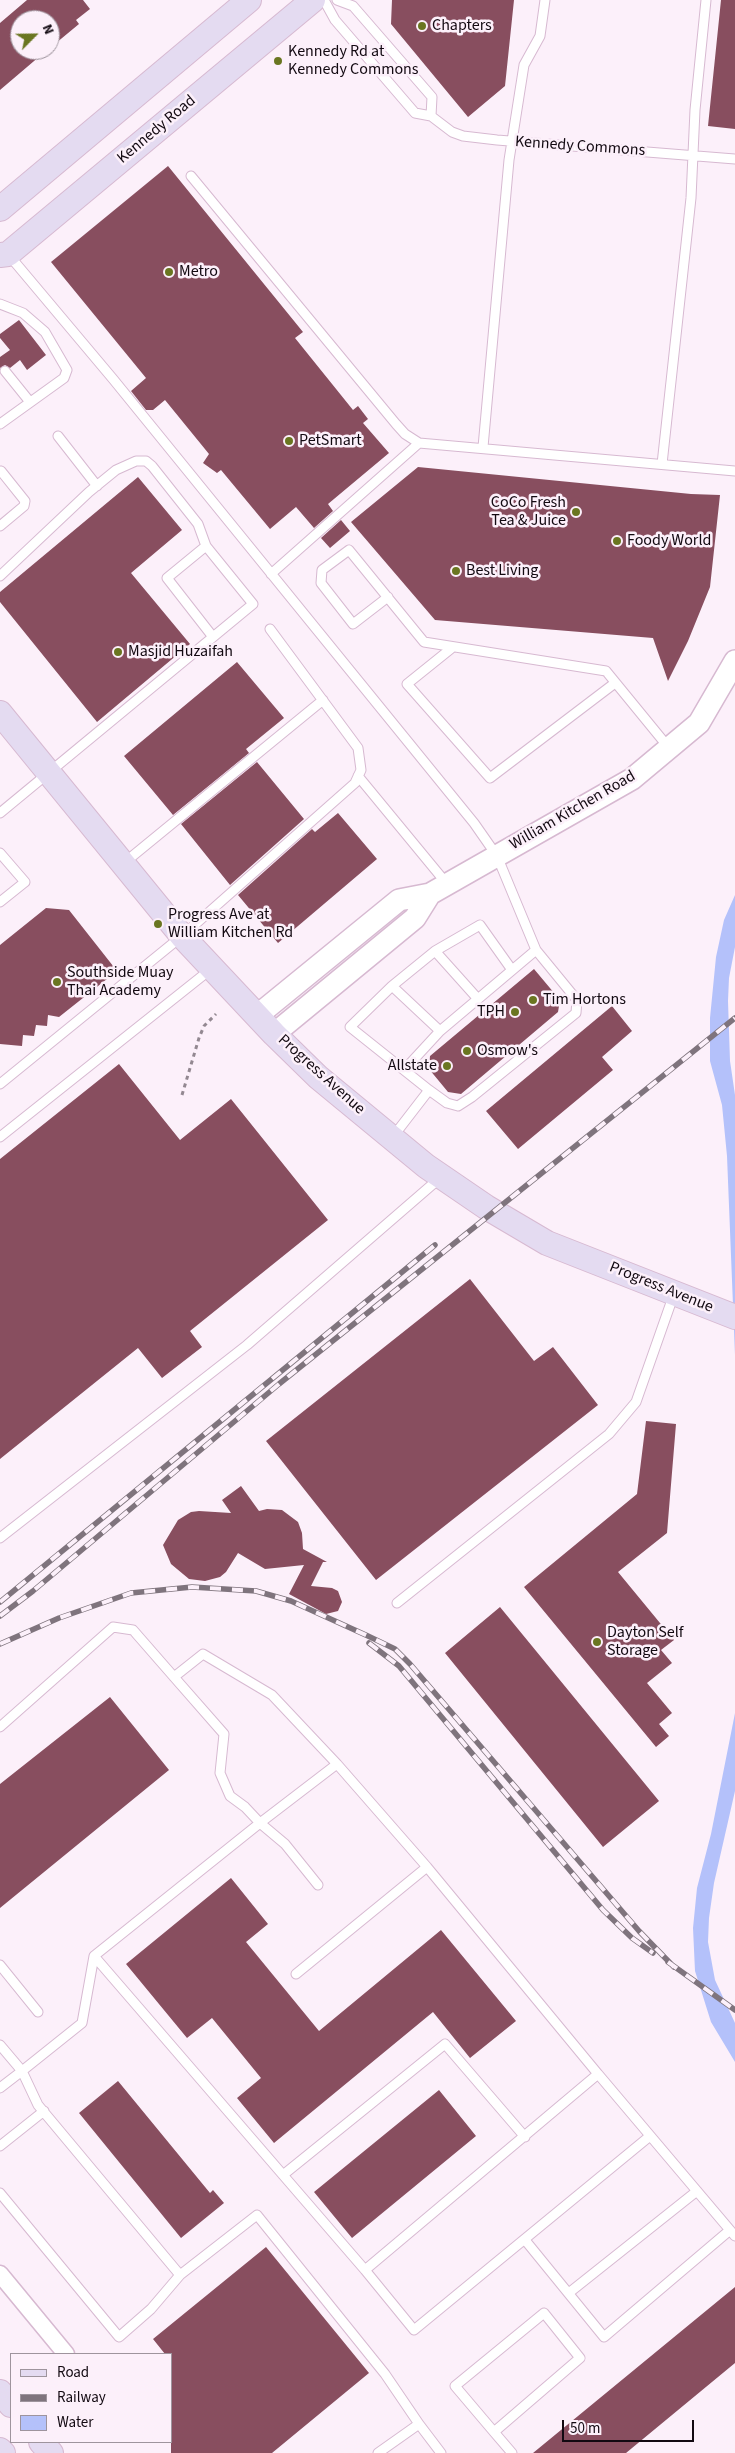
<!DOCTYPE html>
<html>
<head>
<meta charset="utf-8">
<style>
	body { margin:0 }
	#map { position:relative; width:735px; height:2453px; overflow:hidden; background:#fcf0fa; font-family:"Source Sans 3",sans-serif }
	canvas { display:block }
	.legend { position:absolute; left:10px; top:2353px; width:162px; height:90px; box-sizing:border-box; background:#fcf0fa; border:1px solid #9e949d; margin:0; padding:6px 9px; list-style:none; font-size:15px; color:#120911 }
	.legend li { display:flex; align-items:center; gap:10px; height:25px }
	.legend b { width:25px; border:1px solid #9e949d }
	.north { position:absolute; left:10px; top:10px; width:50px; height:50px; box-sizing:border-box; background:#fcf0fa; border:1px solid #9e949d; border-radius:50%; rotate:67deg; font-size:14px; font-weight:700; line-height:20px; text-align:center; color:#120911 }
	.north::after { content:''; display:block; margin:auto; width:18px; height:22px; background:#6a7621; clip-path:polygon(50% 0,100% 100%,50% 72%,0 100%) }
	.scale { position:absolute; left:562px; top:2420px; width:132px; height:22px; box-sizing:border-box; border:2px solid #120911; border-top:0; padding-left:6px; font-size:15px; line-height:18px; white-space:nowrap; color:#120911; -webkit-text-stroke:4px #fcf0fa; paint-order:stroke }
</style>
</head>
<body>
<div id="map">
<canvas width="735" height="2453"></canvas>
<ul class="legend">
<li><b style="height:6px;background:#e4dbf1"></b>Road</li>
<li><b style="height:6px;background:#7f747d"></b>Railway</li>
<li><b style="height:14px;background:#b4c1fa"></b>Water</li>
</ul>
<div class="north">N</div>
<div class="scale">50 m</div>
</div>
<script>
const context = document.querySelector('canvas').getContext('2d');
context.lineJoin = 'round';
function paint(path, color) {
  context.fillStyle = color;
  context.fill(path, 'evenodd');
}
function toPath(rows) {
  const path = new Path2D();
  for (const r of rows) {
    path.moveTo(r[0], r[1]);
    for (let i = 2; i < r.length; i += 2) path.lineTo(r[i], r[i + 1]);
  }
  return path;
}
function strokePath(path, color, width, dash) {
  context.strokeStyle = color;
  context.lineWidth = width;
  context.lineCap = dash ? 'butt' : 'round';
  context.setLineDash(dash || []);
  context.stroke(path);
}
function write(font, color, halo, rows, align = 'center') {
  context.font = font + ' "Source Sans 3",sans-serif';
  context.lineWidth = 5;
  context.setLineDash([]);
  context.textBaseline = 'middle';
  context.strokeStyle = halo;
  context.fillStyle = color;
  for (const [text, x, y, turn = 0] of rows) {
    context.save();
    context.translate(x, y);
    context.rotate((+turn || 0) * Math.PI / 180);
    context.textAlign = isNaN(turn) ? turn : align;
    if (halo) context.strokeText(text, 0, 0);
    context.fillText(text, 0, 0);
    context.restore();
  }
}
const water = toPath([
	[735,895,735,947,729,978,728,1001,730,1061,735,1095,735,1355,727,1156,722,1105,710,1061,710,1018,716,957,724,920],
	[735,1713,735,1791,714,1883,709,1918,708,1942,715,1980,735,2023,735,2062,711,2022,695,1971,693,1928,697,1888,711,1834]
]);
const building = toPath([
	[27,0,83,0,90,9,76,20,79,24,50,48,50,20,20,20,20,50,47,50,0,90,0,23],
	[392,0,514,0,505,86,468,117,391,24],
	[721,0,735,0,735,129,708,126],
	[168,166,303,332,295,338,353,410,358,406,368,419,363,423,389,453,328,504,333,511,314,528,296,507,270,529,221,470,217,473,203,463,209,454,165,400,153,410,146,410,131,391,146,378,51,262],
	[19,320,46,355,27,370,20,360,10,368,5,365,0,368,0,357,10,350,0,338,0,334],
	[418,467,691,494,720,495,710,587,688,641,668,681,653,638,435,620,351,522],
	[138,477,182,530,131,573,190,644,97,722,0,602,0,592],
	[341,520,350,531,330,548,321,538],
	[237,662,284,718,246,749,249,753,173,815,124,756],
	[257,762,304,819,230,885,181,824],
	[338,813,377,859,278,943,238,895,312,829,315,832],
	[46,908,69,910,117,971,59,1017,48,1015,47,1026,36,1025,34,1036,23,1035,22,1046,0,1044,0,945],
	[534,969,560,1000,558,1012,461,1094,448,1092,429,1069,430,1056],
	[612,1006,632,1031,602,1057,613,1070,518,1149,486,1111],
	[119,1064,180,1140,231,1099,328,1220,190,1331,202,1347,162,1378,138,1348,0,1459,0,1159],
	[470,1279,534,1361,553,1347,598,1405,376,1580,266,1441],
	[646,1421,676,1424,667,1533,618,1572,674,1640,661,1650,672,1663,647,1683,672,1713,659,1724,669,1736,656,1747,524,1587,637,1494],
	[241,1486,259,1511,267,1509,282,1510,298,1522,302,1533,303,1549,327,1562,323,1562,311,1586,332,1588,338,1591,342,1602,338,1611,326,1614,289,1594,304,1565,265,1569,238,1553,226,1572,220,1577,205,1581,189,1579,171,1564,163,1545,178,1520,191,1512,199,1511,231,1513,222,1500],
	[500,1607,659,1801,603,1847,445,1653],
	[110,1697,169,1770,0,1908,0,1784],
	[231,1878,268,1924,246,1942,319,2031,441,1930,516,2021,470,2058,433,2012,274,2143,237,2098,261,2078,212,2018,187,2038,126,1964],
	[118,2081,210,2193,213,2190,224,2203,181,2238,79,2113],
	[439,2090,476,2136,352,2238,314,2192],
	[266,2247,369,2373,272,2453,171,2453,171,2354,165,2354,153,2339],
	[735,2287,735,2363,626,2453,533,2453]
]);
const path = toPath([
	[182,1095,199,1038,204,1026,216,1014]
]);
const service = toPath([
	[324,0,335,20,415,113,431,116,452,132,463,136,497,140,735,159],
	[337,0,353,6,432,97,431,116],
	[191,176,396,424,405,434,419,443,735,471],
	[8,254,113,379,474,823,497,856,536,950,440,1031,405,1069],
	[0,304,23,313,45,332,67,370,64,378,0,424],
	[5,371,30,402],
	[58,436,97,486],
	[483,447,509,160,524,65,540,36,545,0],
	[662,464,691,198,695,110,706,0],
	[0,526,24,506,25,501,1,471],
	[271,574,419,443],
	[0,576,89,492,116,470,136,461,146,461,152,466,198,524,206,546],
	[388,597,353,624,321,583,322,570,349,550,424,642,606,671,669,748],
	[453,647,407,684,490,778,615,683],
	[358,776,447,884],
	[0,813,253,604,206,546,167,578,213,637],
	[0,853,25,882,0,902],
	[124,863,323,700],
	[435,951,478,999],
	[512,970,480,925,435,951,392,986,350,1027,429,1090,447,1103,458,1106,472,1097,576,1013,577,1000,536,950],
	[392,986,440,1031],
	[0,1084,182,936,355,783,361,770,358,748,270,629],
	[0,1137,211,969],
	[392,1138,429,1090],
	[0,1538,247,1345,441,1177],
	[397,1603,609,1434,636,1402,674,1294],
	[0,1727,113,1627,133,1630,174,1677,224,1734,220,1773,230,1796,245,1807,260,1823,337,1764,272,1695,203,1654,174,1677],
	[94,1956,365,2270,598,2074,427,1867,337,1764],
	[0,1965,38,2012],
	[296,1974,427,1867],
	[0,2045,22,2071,82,2023,94,1956,260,1823,285,1844,318,1885],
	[598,2074,735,2236],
	[0,2088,22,2071,38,2105,180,2275],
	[0,2146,44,2111],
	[283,2175,445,2044,525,2137],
	[0,2193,119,2337,151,2309,180,2275,257,2215,385,2374,419,2424],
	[525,2240,604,2337,730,2230],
	[365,2270,414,2330,650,2136],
	[570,2292,697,2191],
	[494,2432,580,2358,544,2313,455,2386,494,2432,512,2453],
	[378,2453,419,2424,441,2453]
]);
const minor = toPath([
	[0,2274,66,2354]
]);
const tertiary = toPath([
	[258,1015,399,900,430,894,632,779,699,723,735,661],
	[274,1034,415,918,430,894]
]);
const secondary = toPath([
	[0,209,249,0],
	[0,255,8,254,313,0],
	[0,713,182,936,274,1034,318,1077,426,1166,486,1207,547,1243,735,1317],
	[0,2392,11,2405],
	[41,2442,51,2453],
	[0,2450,3,2453]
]);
const rail = toPath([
	[0,1602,435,1245],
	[0,1616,33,1591,279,1384,735,1018],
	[369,1643,399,1666,603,1910,632,1938,653,1953],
	[0,1644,59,1618,131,1593,192,1587,256,1591,291,1601,368,1636,395,1649,410,1664,639,1931,674,1967],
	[668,1962,735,2010]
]);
const markers = [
	[422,26,5,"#6a7621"],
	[278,61,5,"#6a7621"],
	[169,272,5,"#6a7621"],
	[289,441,5,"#6a7621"],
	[576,512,5,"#6a7621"],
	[617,541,5,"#6a7621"],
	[456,571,5,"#6a7621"],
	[118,652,5,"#6a7621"],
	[158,924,5,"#6a7621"],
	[57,982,5,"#6a7621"],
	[533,1000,5,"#6a7621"],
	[515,1012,5,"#6a7621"],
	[467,1051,5,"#6a7621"],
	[447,1066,5,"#6a7621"],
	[597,1642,5,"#6a7621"]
];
const poiNames = [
	["Chapters",432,26],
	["Kennedy Rd at",288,52],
	["Kennedy Commons",288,70],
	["Metro",179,272],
	["PetSmart",299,441],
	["CoCo Fresh",566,503,"right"],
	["Tea & Juice",566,521,"right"],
	["Foody World",627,541],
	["Best Living",466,571],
	["Masjid Huzaifah",128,652],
	["Progress Ave at",168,915],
	["William Kitchen Rd",168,933],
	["Southside Muay",67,973],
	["Thai Academy",67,991],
	["Tim Hortons",543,1000],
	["TPH",505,1012,"right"],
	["Osmow's",477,1051],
	["Allstate",437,1066,"right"],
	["Dayton Self",607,1633],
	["Storage",607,1651]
];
const streetNames = [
	["Kennedy Road",157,130,-40],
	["Kennedy Commons",580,147,4],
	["William Kitchen Road",573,811,-30],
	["Progress Avenue",321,1075,42],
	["Progress Avenue",661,1288,22]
];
paint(water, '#b4c1fa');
paint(building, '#884e5f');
strokePath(service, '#d7b9d1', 11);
strokePath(minor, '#d7b9d1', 19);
strokePath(tertiary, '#d7b9d1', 24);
strokePath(secondary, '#d7b9d1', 26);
strokePath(path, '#938891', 3, [4, 4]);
strokePath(service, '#fff', 9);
strokePath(minor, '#fff', 16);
strokePath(tertiary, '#fff', 21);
strokePath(secondary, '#e4dbf1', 24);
strokePath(rail, '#7f747d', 5.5);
strokePath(rail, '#fcf0fa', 4, [11]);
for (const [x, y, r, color] of markers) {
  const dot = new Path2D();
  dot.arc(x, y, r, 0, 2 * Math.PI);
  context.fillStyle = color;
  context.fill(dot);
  strokePath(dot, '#fcf0fa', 2);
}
write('16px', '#120911', '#fcf0fa', poiNames, 'left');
write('16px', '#120911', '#fcf0fa', streetNames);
</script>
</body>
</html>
